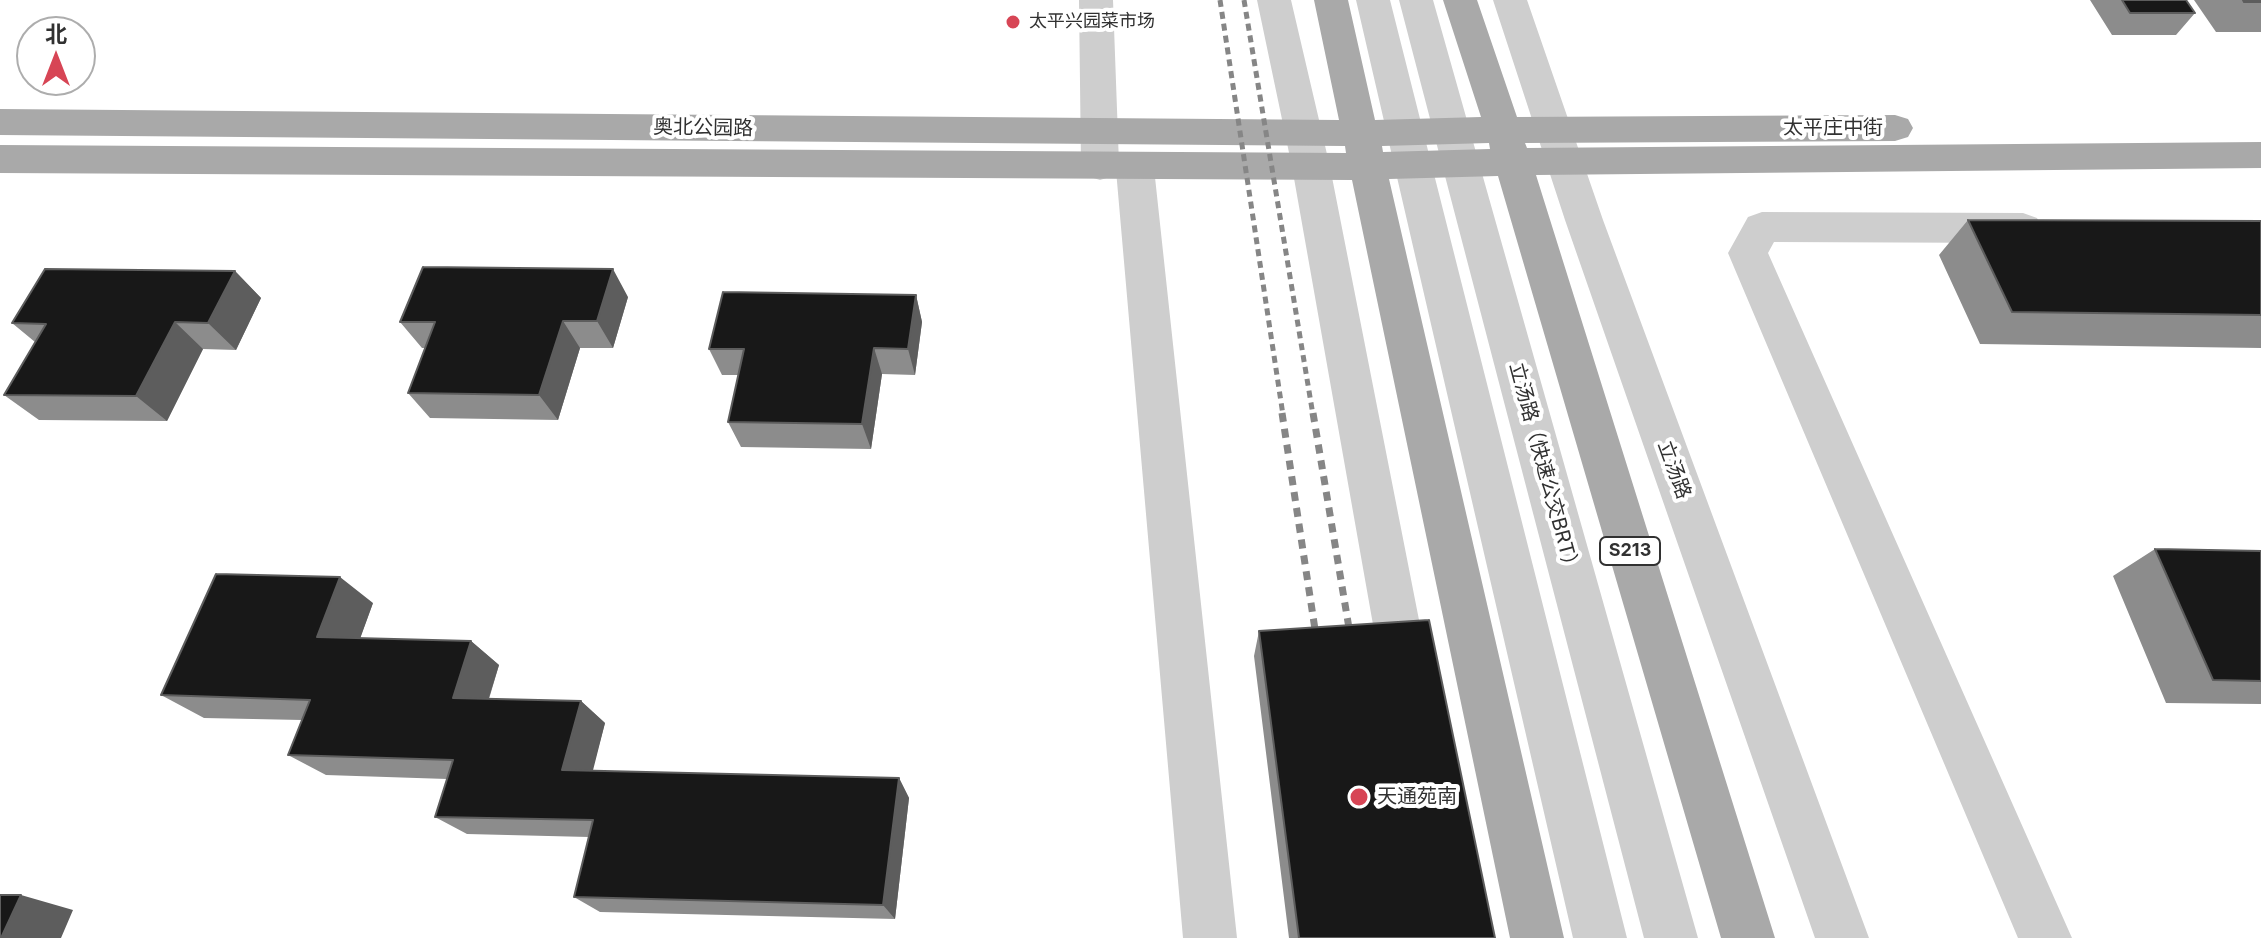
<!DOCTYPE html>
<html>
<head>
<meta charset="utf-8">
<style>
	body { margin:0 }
	#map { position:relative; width:2261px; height:938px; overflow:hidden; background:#fff; font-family:Inter,"Noto Sans SC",sans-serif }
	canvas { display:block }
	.north { position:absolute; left:16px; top:16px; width:80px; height:80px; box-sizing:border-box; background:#fff; border:2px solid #adadad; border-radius:50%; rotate:0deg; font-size:22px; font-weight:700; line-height:32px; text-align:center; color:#313131 }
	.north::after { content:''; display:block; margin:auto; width:28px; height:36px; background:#d74555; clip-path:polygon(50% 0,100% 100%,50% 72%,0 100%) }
</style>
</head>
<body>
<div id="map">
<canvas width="2261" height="938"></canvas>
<div class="north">北</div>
</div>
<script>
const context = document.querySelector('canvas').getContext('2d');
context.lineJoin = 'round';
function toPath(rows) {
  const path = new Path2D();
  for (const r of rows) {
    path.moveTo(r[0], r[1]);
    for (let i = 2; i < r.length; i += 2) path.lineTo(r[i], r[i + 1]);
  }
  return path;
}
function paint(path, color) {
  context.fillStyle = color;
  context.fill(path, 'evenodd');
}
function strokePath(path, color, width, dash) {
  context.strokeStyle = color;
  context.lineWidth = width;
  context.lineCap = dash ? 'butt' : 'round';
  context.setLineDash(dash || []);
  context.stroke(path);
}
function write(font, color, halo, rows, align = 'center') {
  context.font = font + ' Inter,"Noto Sans SC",sans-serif';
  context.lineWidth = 8;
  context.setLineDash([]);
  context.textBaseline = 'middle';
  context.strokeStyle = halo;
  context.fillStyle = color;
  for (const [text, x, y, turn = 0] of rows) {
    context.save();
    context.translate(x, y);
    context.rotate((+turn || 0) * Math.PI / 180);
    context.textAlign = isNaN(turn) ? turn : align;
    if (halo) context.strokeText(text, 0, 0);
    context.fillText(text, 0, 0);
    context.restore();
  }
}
const minor = toPath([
	[1079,0,1113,0,1119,164,1122,158,1135,154,1148,158,1154,168,1237,938,1183,938,1116,170,1113,176,1100,180,1087,176,1081,166,1079,0],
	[1257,0,1291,0,1330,167,1431,681,1424,697,1407,704,1390,697,1383,681,1292,167,1257,0],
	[1356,0,1390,0,1627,938,1573,938,1356,0],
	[1399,0,1433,0,1698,938,1644,938,1399,0],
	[1493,0,1527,0,1603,220,1869,938,1815,938,1565,220,1493,0],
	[1762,212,2023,213,2037,218,2042,228,2037,238,2023,243,1774,242,1768,253,2072,938,2018,938,1728,253,1748,217,1762,212]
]);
const major = toPath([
	[1314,0,1348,0,1375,120,1481,117,1443,0,1477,0,1517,117,1895,115,1908,119,1913,128,1908,137,1895,141,1525,143,1527,148,2261,142,2261,168,1536,175,1775,938,1721,938,1498,176,1389,179,1564,938,1510,938,1352,180,0,173,0,145,1346,153,1345,146,0,135,0,109,1339,120,1314,0],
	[1489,143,1490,149,1383,152,1382,146,1489,143]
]);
const railFar1 = toPath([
	[1220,0,1283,415],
	[1244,0,1313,415]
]);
const rail = toPath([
	[1282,413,1318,649],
	[1313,413,1352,646]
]);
const wall = toPath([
	[2090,0,2186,0,2195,13,2176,35,2112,35],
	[2194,0,2261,0,2261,32,2216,32],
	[1968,220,2261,221,2261,348,1980,344,1939,255],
	[235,271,261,298,236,350,203,349,167,421,39,420,4,395,35,342,12,323],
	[916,295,922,322,915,375,882,374,871,449,741,447,728,422,738,375,722,375,709,349],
	[628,297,613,348,580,348,558,420,430,418,408,393,425,348,422,348,400,322],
	[2155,549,2261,551,2261,704,2166,703,2113,576],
	[373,603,360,638,471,641,499,665,489,699,581,701,605,723,592,771,899,778,909,798,895,919,600,912,574,897,589,837,467,834,435,817,447,779,326,775,288,755,302,720,204,718,161,695],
	[1259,631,1495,938,1289,938,1254,656]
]);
const shadedWall = toPath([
	[613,269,628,297,613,348,597,321],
	[235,271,261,298,236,350,208,323],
	[916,295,922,322,915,375,908,349],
	[563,321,580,348,558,420,539,395],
	[175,322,203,349,167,421,136,396],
	[874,348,882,374,871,449,862,424],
	[340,577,373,603,352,661,317,637],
	[471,641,499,665,482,720,453,698],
	[581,701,605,723,588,790,562,770],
	[899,778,909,798,895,919,883,905],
	[21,895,73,910,61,938,1,938]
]);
const building = toPath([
	[2122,0,2186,0,2195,13,2130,13,2122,0],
	[2243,0,2261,0,2261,2,2244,2,2243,0],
	[1968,220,2261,221,2261,315,2012,312,1968,220],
	[423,267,613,269,597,321,563,321,539,395,408,393,435,322,400,322,423,267],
	[45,269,235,271,208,323,175,322,136,396,4,395,46,324,12,323,45,269],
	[723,292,916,295,908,349,874,348,862,424,728,422,744,349,709,349,723,292],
	[2155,549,2261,551,2261,681,2213,680,2155,549],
	[216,574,340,577,317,637,471,641,453,698,581,701,562,770,899,778,883,905,574,897,593,820,435,817,453,760,288,755,310,700,161,695,216,574],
	[1429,620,1495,938,1299,938,1259,631,1429,620],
	[0,895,21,895,1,938,0,938,0,895]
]);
const markers = [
	[1013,22,8,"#d74555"],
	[1359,797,10,"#d74555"]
];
const farPoinames = [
	["太平兴园菜市场",1029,22]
];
const shields = [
	[1630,551,60]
];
const shieldNames = [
	["S213",1630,551]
];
const streetNames = [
	["奥北公园路",703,128,1],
	["太平庄中街",1833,128],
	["立汤路（快速公交BRT）",1544,469,75],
	["立汤路",1674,470,70]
];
const poiNames = [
	["天通苑南",1377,797]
];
paint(minor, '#cecece');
paint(major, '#a9a9a9');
strokePath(railFar1, '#868686', 5, [7, 5]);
strokePath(rail, '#868686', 7, [9, 7]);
paint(wall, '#8c8c8c');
paint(shadedWall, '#5d5d5d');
paint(building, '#181818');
strokePath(building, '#5d5d5d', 2);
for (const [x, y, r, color] of markers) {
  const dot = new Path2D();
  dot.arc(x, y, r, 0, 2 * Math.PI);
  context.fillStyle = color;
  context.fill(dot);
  strokePath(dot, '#fff', 3);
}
write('18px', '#313131', '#fff', farPoinames, 'left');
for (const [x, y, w] of shields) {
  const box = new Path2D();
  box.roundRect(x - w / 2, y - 14, w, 28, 6);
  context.fillStyle = '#fff';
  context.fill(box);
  strokePath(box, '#313131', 2);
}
write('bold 18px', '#313131', null, shieldNames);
write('20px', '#313131', '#fff', streetNames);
write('20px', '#313131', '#fff', poiNames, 'left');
</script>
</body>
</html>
